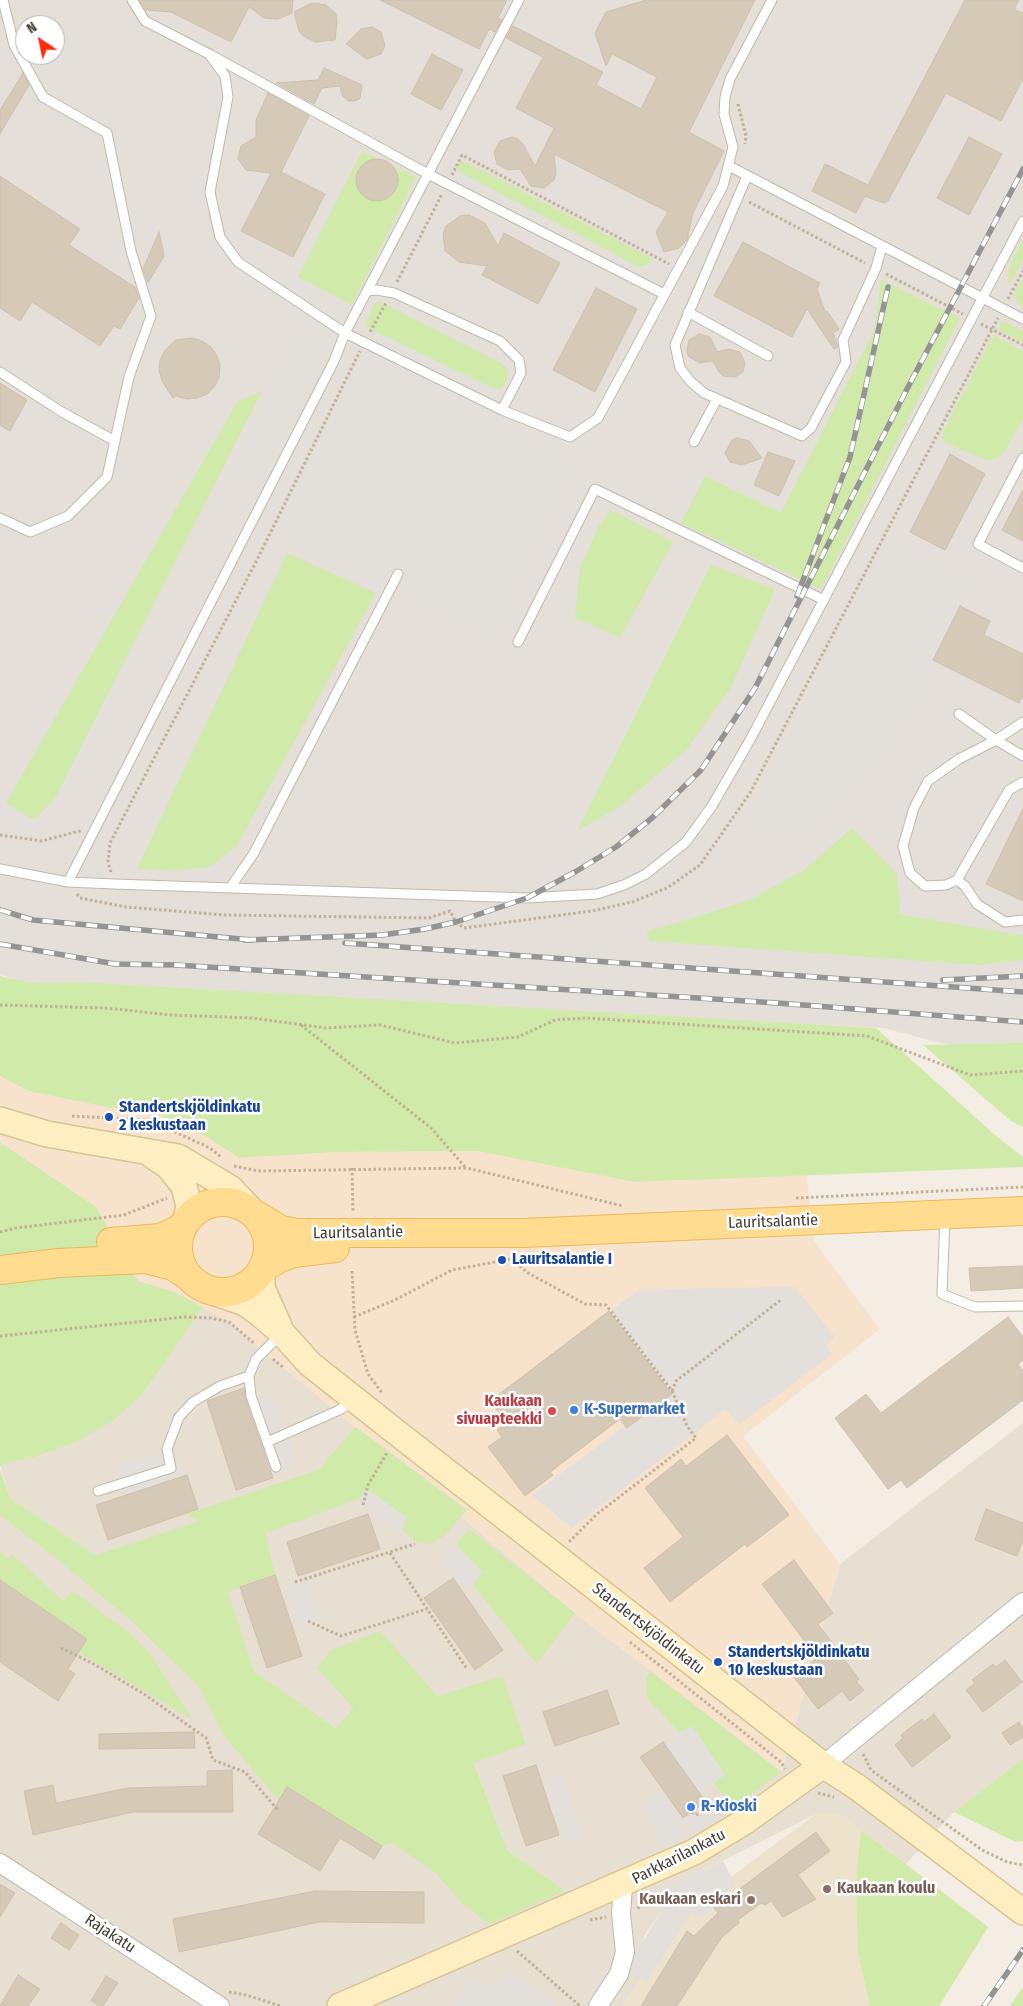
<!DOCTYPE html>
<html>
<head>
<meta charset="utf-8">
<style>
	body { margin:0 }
	#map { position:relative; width:1023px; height:2006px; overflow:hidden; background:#f3ede3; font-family:"Fira Sans Condensed",sans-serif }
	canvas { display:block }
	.north { position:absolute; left:15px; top:15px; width:50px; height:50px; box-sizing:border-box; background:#fff; border:1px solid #b5b1ad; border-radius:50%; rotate:326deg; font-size:14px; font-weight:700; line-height:20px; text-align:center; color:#453d33 }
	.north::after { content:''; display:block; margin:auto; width:18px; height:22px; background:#ff2a0e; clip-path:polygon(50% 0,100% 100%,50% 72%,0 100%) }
</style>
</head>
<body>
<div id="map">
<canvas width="1023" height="2006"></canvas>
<div class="north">N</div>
</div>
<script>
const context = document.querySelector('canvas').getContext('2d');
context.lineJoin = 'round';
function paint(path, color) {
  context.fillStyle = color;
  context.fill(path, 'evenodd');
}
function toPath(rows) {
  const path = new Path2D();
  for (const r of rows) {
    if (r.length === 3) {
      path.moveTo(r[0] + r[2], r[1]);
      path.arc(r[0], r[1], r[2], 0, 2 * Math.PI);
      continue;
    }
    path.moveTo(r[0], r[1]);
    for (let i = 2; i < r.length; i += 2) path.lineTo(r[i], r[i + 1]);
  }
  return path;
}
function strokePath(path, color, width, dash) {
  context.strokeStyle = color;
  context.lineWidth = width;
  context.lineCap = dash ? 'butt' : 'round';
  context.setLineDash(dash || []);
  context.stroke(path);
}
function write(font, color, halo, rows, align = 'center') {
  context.font = font + ' "Fira Sans Condensed",sans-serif';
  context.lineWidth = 5;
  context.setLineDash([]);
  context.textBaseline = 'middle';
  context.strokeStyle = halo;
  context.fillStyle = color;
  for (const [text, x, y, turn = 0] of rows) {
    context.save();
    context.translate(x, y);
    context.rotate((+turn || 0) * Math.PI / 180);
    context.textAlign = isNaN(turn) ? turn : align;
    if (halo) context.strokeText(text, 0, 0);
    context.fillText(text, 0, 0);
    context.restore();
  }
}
const residential = toPath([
	[203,1307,229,1322,356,1427,575,1613,782,1771,840,1564,1023,1423,1023,1759,954,1812,906,1864,839,1813,818,1813,656,1894,663,1908,644,1936,641,1978,623,2006,0,2006,0,1513,565,1891,507,1850,474,1762,336,1728,254,1671,222,1577,314,1472,187,1514,201,1521,96,1555,10,1498,0,1465,36,1457,74,1443,142,1395]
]);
const commercial = toPath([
	[0,1076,28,1091,111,1108,145,1109,204,1135,239,1158,334,1152,478,1151,634,1182,807,1175,814,1241,880,1329,743,1436,840,1564,781,1772,575,1613,229,1322,172,1291,138,1281,96,1207,0,1142]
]);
const industrial = toPath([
	[0,0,1023,0,1023,1055,994,1057,884,1028,33,984,0,975],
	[25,25,55,25,55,55,25,55]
]);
const education = toPath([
	[817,1813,839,1813,988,1927,939,2006,623,2006,680,1915]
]);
const green = toPath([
	[362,151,416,177,352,305,298,277],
	[459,161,468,163,653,259,647,265,639,267,458,171],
	[1023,239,1023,260,1009,286,1008,272,1011,262],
	[1023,278,1023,308,1016,301,1015,292],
	[881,280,960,318,821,589,681,523,705,476,781,513,874,331],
	[379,301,501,363,508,371,507,380,501,389,495,389,365,326,374,304],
	[1000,322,1005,322,1023,331,1023,342,999,330],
	[994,335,1023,351,1023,419,1005,450,999,457,990,461,961,450,945,442,943,437,943,431],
	[262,391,55,798,34,820,6,803,238,401],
	[611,510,673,542,620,638,575,618,580,567,600,524],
	[287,553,376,593,236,847,209,867,180,870,137,869],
	[711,565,775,589,731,687,686,750,618,808,578,830],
	[852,828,897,874,900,914,1023,936,1023,960,980,965,650,941,646,932,748,901,803,871],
	[0,976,31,983,77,982,876,1028,995,1135,1023,1157,1023,1167,634,1182,478,1151,334,1152,239,1158,204,1135,145,1109,111,1108,28,1091,0,1076],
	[1023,1043,1023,1127,1011,1121,923,1045],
	[0,1142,96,1207,138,1281,172,1291,203,1307,142,1395,111,1422,74,1443,36,1457,0,1465],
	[356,1427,467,1510,444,1536,431,1544,416,1541,403,1531,405,1516,367,1489,359,1499,265,1533,275,1575,228,1592,254,1671,336,1728,354,1708,317,1668,331,1650,380,1631,437,1696,503,1676,525,1744,474,1763,507,1850,565,1891,489,1924,462,1903,435,1872,393,1843,382,1846,288,1787,279,1800,225,1737,199,1687,134,1623,61,1562,0,1515,0,1469,10,1498,96,1555,200,1521,186,1514,318,1470],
	[469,1529,575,1613,537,1664,473,1585,483,1572,456,1545],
	[0,1552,8,1558,13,1555,63,1601,73,1591,128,1632,149,1652,193,1720,79,1652,87,1639,0,1580],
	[650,1671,781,1772,736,1806,728,1802,713,1782,725,1775,692,1726,680,1733,647,1698,646,1680],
	[1023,1759,1023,1841,1016,1842,954,1812],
	[861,1830,988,1927,939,2006,870,2006,858,1951,856,1882],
	[1023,1987,1023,2006,1010,2006]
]);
const parking = toPath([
	[302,332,331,348,259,489,231,472],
	[364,364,572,468,492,631,283,526],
	[887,543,970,585,914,700,894,734,864,770,807,821,785,835,751,817],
	[795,1287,835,1337,826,1345,832,1354,739,1425,726,1409,572,1528,532,1495,672,1391,611,1311,640,1289],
	[274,1398,296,1464,273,1478,249,1405],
	[172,1449,187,1475,125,1496,116,1466],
	[367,1489,405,1516,402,1535,363,1505],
	[456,1545,483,1572,468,1591,438,1562],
	[309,1581,322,1620,298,1627,286,1588],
	[692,1726,725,1775,699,1793,664,1744],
	[561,1773,584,1836,566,1843,544,1779],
	[661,1792,690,1834,665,1847,640,1805],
	[704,1803,717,1820,694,1834,683,1818],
	[723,1861,736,1885,711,1903,714,1908,701,1919,691,1911,647,1982,627,1969,663,1908,655,1894],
	[505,1972,559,2006,454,2006,470,1982,475,1979,493,1988]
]);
const building = toPath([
	[139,0,293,0,292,13,278,19,264,18,249,7,231,42,171,12,146,10,139,0],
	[380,0,507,0,498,18,502,20,495,32,489,29,479,49,380,0],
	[646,0,755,0,689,132,724,151,693,213,687,240,679,248,664,252,656,232,668,212,554,154,556,174,554,180,544,188,531,186,520,169,508,170,497,164,494,152,500,141,512,137,518,139,523,144,535,166,554,128,516,108,543,57,506,38,513,26,603,72,596,85,641,109,657,77,612,54,606,66,595,33,606,12,646,0],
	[965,0,1019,0,1014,9,1023,13,1023,79,1001,121,946,93,888,201,883,203,865,196,856,213,812,191,825,164,868,185,965,0],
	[312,3,326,5,336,14,337,21,335,40,315,42,303,36,299,31,294,12,312,3],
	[372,27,381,32,385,46,381,54,367,59,346,44,361,29,372,27],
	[432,54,463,70,441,110,411,94,432,54],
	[324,68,362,85,360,98,355,101,348,101,342,95,340,86,322,88,314,104,276,83,318,80,324,68],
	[23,73,29,85,0,134,0,110,23,73],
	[268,93,309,116,281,172,325,194,293,257,241,231,271,173,246,170,238,159,241,146,256,137,256,120,268,93],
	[969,137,1002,154,969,215,937,198,969,137],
	[377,180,21],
	[0,176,80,229,69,245,135,287,139,298,120,329,114,326,100,346,32,302,20,321,0,308,0,176],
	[469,215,485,223,498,246,504,233,560,263,538,304,482,275,487,266,459,262,445,251,443,234,446,226,460,216,469,215],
	[159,232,164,256,148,283,143,269,159,232],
	[743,242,820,283,817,289,825,312,827,311,839,329,833,333,838,347,834,349,807,309,792,337,714,296,743,242],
	[596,288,637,309,595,392,553,370,596,288],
	[699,334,710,337,717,352,728,349,740,352,745,363,743,372,735,377,723,376,719,372,713,361,700,363,689,357,687,352,689,340,699,334],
	[192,338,202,341,211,347,217,356,220,366,219,377,215,386,207,394,197,398,186,399,176,396,173,398,162,381,159,370,160,360,165,350,176,340,192,338],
	[0,383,27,400,10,431,0,425,0,383],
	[737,438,749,441,762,458,742,465,730,462,725,453,732,440,737,438],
	[768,452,795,461,779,496,754,485,768,452],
	[950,454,985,474,945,550,910,532,950,454],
	[1023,490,1023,541,1002,530,1023,490],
	[960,606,990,621,984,635,1023,654,1023,695,1019,703,933,660,960,606],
	[1023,809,1023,901,986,884,1023,809],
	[1023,1266,1023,1288,971,1291,969,1268,1023,1266],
	[609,1311,672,1394,627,1428,620,1419,550,1472,553,1475,525,1496,488,1447,502,1437,497,1430,507,1423,490,1401,609,1311],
	[1008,1317,1023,1337,1023,1360,1018,1364,1023,1371,1023,1400,907,1488,901,1480,888,1489,835,1418,866,1394,881,1413,1008,1317],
	[244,1388,245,1398,273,1478,236,1490,207,1401,244,1388],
	[727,1435,789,1515,747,1547,745,1544,670,1602,644,1568,683,1537,645,1488,681,1459,686,1466,727,1435],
	[187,1475,198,1509,108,1540,96,1505,187,1475],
	[986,1509,1023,1523,1023,1540,1017,1556,975,1540,986,1509],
	[368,1514,380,1549,298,1576,287,1542,368,1514],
	[794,1560,833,1613,818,1624,859,1679,856,1681,864,1690,850,1701,842,1691,818,1709,793,1676,817,1658,762,1584,794,1560],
	[275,1575,302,1656,267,1668,240,1587,275,1575],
	[453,1578,503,1650,475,1670,424,1598,453,1578],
	[0,1580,87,1639,68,1669,75,1674,58,1701,0,1662,0,1580],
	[1005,1660,1022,1682,983,1712,966,1690,975,1683,972,1680,993,1664,996,1667,1005,1660],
	[607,1690,619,1724,555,1746,543,1712,607,1690],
	[934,1714,951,1737,912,1767,895,1745,903,1738,901,1735,906,1731,922,1719,924,1722,934,1714],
	[1019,1722,1023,1729,1023,1737,1010,1745,1002,1733,1019,1722],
	[194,1732,195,1748,99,1749,99,1734,194,1732],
	[663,1742,706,1802,683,1818,640,1757,663,1742],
	[536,1765,559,1835,526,1846,503,1776,536,1765],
	[232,1770,233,1812,133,1812,33,1835,24,1791,53,1785,56,1803,128,1788,207,1786,207,1771,232,1770],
	[287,1787,382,1846,374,1859,340,1838,320,1871,258,1834,287,1787],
	[816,1832,830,1851,798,1875,816,1899,783,1917,771,1901,765,1905,761,1903,738,1920,739,1923,722,1937,677,2006,641,2006,687,1931,694,1936,718,1913,714,1908,816,1832],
	[0,1884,15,1893,0,1917,0,1884],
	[315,1891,424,1892,424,1923,319,1922,179,1952,173,1919,315,1891],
	[61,1923,79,1935,69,1950,51,1938,61,1923],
	[18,1975,40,1989,28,2006,0,2006,18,1975],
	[106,1976,118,1983,103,2006,99,2006,91,2001,106,1976]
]);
const path = toPath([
	[738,104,746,136,745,144],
	[452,175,462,155,669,264],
	[749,202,865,263],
	[886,274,963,314],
	[397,282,442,194],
	[1008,299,1023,271],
	[981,324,1023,345],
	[370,332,386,303],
	[0,835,42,841,79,831,82,832],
	[111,872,108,862,110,843,257,560,360,351],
	[77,894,80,898,126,907,224,915,429,918,450,911,456,922,464,928,592,911,632,902,667,888,700,865,750,793,998,318],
	[0,1005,105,1008,172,1015,252,1018,326,1028,380,1025,455,1043,518,1037,555,1020,586,1018,867,1036,970,1075,1023,1071],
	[301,1025,431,1128,466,1168],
	[72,1116,149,1120,210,1148,221,1157],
	[234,1166,258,1171,467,1168,623,1206],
	[352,1168,353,1212],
	[796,1198,1023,1187],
	[0,1232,16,1228,124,1215,167,1198],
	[352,1271,355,1330,368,1374,383,1394],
	[354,1317,397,1299,452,1270,511,1259,528,1273,585,1304,606,1305,672,1391,687,1426,696,1438,597,1514,568,1543],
	[0,1336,185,1317,211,1318,229,1322,255,1344],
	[273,1359,284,1368],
	[672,1391,676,1381,782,1299],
	[363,1505,368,1485,388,1451],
	[390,1553,467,1669],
	[295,1582,415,1544],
	[308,1621,341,1636,427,1609],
	[630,1642,781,1762,785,1769],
	[61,1648,92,1663,144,1694,206,1738,213,1760,245,1772,278,1810],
	[863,1754,871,1770,982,1850,1007,1862,1023,1865],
	[818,1793,834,1797],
	[692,1812,696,1815,713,1804,721,1815],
	[638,1909,644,1896],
	[590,1920,606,1917],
	[517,1951,580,2006],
	[229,1992,246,1995,281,2006]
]);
const lane = toPath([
	[519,0,345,333,502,410,570,437,598,418,723,186,733,147,724,114,725,97,730,79,772,0],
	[211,55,428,174,664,294],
	[729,166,1023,319],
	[747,176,675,345,680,368,690,381,704,393,802,436,811,428,846,362,843,340,876,268,882,246],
	[367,291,377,290,394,293,500,341,519,360,521,373,502,410],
	[688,312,768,356],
	[0,372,62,412,115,441],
	[694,442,717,399],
	[1023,458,978,544,1023,568],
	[0,518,30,532,68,516,107,477,129,377,151,316,131,251,107,133,43,97,14,45,3,0],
	[518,642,595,489,824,600],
	[959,714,996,740,1023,756],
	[1023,722,996,740,959,759,928,781,914,808,903,846,910,873,925,886,946,885,957,880,1009,790,1023,782],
	[0,869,68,882,114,884,527,898,597,894,624,885,646,874,686,842,712,806,750,740,1023,221],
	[957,880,965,886,977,904,1005,922,1023,920],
	[68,882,334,361,345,333,238,262,220,237,210,192,228,97,225,76,209,54,145,21,132,0],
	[230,888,254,853,398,574],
	[945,1218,942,1294,975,1307,1023,1306],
	[267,1442,337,1411,353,1402],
	[276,1467,251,1396,249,1376,256,1359,280,1335],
	[98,1491,171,1468,167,1449,179,1417,193,1402,220,1386,249,1376]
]);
const street = toPath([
	[823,1765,1023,1602],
	[0,1863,220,2006],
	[598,2006,619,1974,625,1952,621,1914,623,1885]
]);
const secondary = toPath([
	[0,1120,47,1134,178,1157,230,1188,251,1210],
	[153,1156,168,1166,184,1186,189,1206,186,1220],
	[262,1270,262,1288,279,1326],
	[216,1293,245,1303,259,1313,282,1333,310,1364,401,1436,823,1765,857,1787,1023,1912],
	[340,2006,694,1852,744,1822,823,1765]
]);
const primary = toPath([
	[223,1247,45],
	[258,1216,281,1230,296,1233,523,1233,1023,1211],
	[111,1242,161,1238,182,1228],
	[265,1267,280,1258,294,1253,335,1248],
	[0,1270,58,1263,146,1259,173,1266,187,1275]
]);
const rail = toPath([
	[797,596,850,457,888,287],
	[0,910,33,920,252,940],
	[245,940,382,935,425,929,456,922,527,898,575,872,616,847,652,818,701,770,755,688,907,389,1023,169],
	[345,943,1023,992],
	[0,944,115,964,176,965,777,1003,1023,1022],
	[943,980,1023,976],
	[984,2006,1023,1950]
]);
const markers = [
	[109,1117,5,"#1a4fb4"],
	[502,1260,5,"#1a4fb4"],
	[574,1410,5,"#3f7fe0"],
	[552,1411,5,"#e0444e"],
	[718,1662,5,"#1a4fb4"],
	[691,1807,5,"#3f7fe0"],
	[827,1889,5,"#8d6e63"],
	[751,1900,5,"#8d6e63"]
];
const transitNames = [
	["Standertskjöldinkatu",119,1108],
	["2 keskustaan",119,1126],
	["Lauritsalantie I",512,1260],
	["Standertskjöldinkatu",728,1653],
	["10 keskustaan",728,1671]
];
const streetNames = [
	["Lauritsalantie",773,1222,-2],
	["Lauritsalantie",358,1233,-1],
	["Standertskjöldinkatu",648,1629,38],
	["Parkkarilankatu",679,1857,-27],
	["Rajakatu",110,1934,33]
];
const healthNames = [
	["Kaukaan",542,1402],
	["sivuapteekki",542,1420]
];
const shopNames = [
	["K-Supermarket",584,1410],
	["R-Kioski",701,1807]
];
const educationNames = [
	["Kaukaan koulu",837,1889],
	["Kaukaan eskari",741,1900,"right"]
];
paint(residential, '#e7dfd1');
paint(commercial, '#f7e3cc');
paint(industrial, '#e4dfd8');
paint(education, '#ede3cc');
paint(green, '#cfeaa9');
paint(parking, '#e3e0dc');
paint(building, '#d5c9b8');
strokePath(building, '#d0c0ab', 1);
strokePath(lane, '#c2b8a8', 11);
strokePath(street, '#c2b8a8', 20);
strokePath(secondary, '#d9c392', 28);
strokePath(primary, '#eaba5a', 30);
strokePath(path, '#c1b096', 3, [2.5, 2.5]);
strokePath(lane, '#fff', 9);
strokePath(street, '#fff', 18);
strokePath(secondary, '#ffeec1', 25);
strokePath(primary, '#ffdc90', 28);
strokePath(rail, '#949494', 5.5);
strokePath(rail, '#fff', 4, [11]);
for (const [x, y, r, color] of markers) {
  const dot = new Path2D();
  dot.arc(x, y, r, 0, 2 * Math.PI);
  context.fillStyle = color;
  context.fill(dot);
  strokePath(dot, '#fff', 2);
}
write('bold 16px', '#164399', '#fff', transitNames, 'left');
write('16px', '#453d33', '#fff', streetNames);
write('bold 16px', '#be3a42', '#fff', healthNames, 'right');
write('bold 16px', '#366cbe', '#fff', shopNames, 'left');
write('bold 16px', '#785e54', '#fff', educationNames, 'left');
</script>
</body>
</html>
